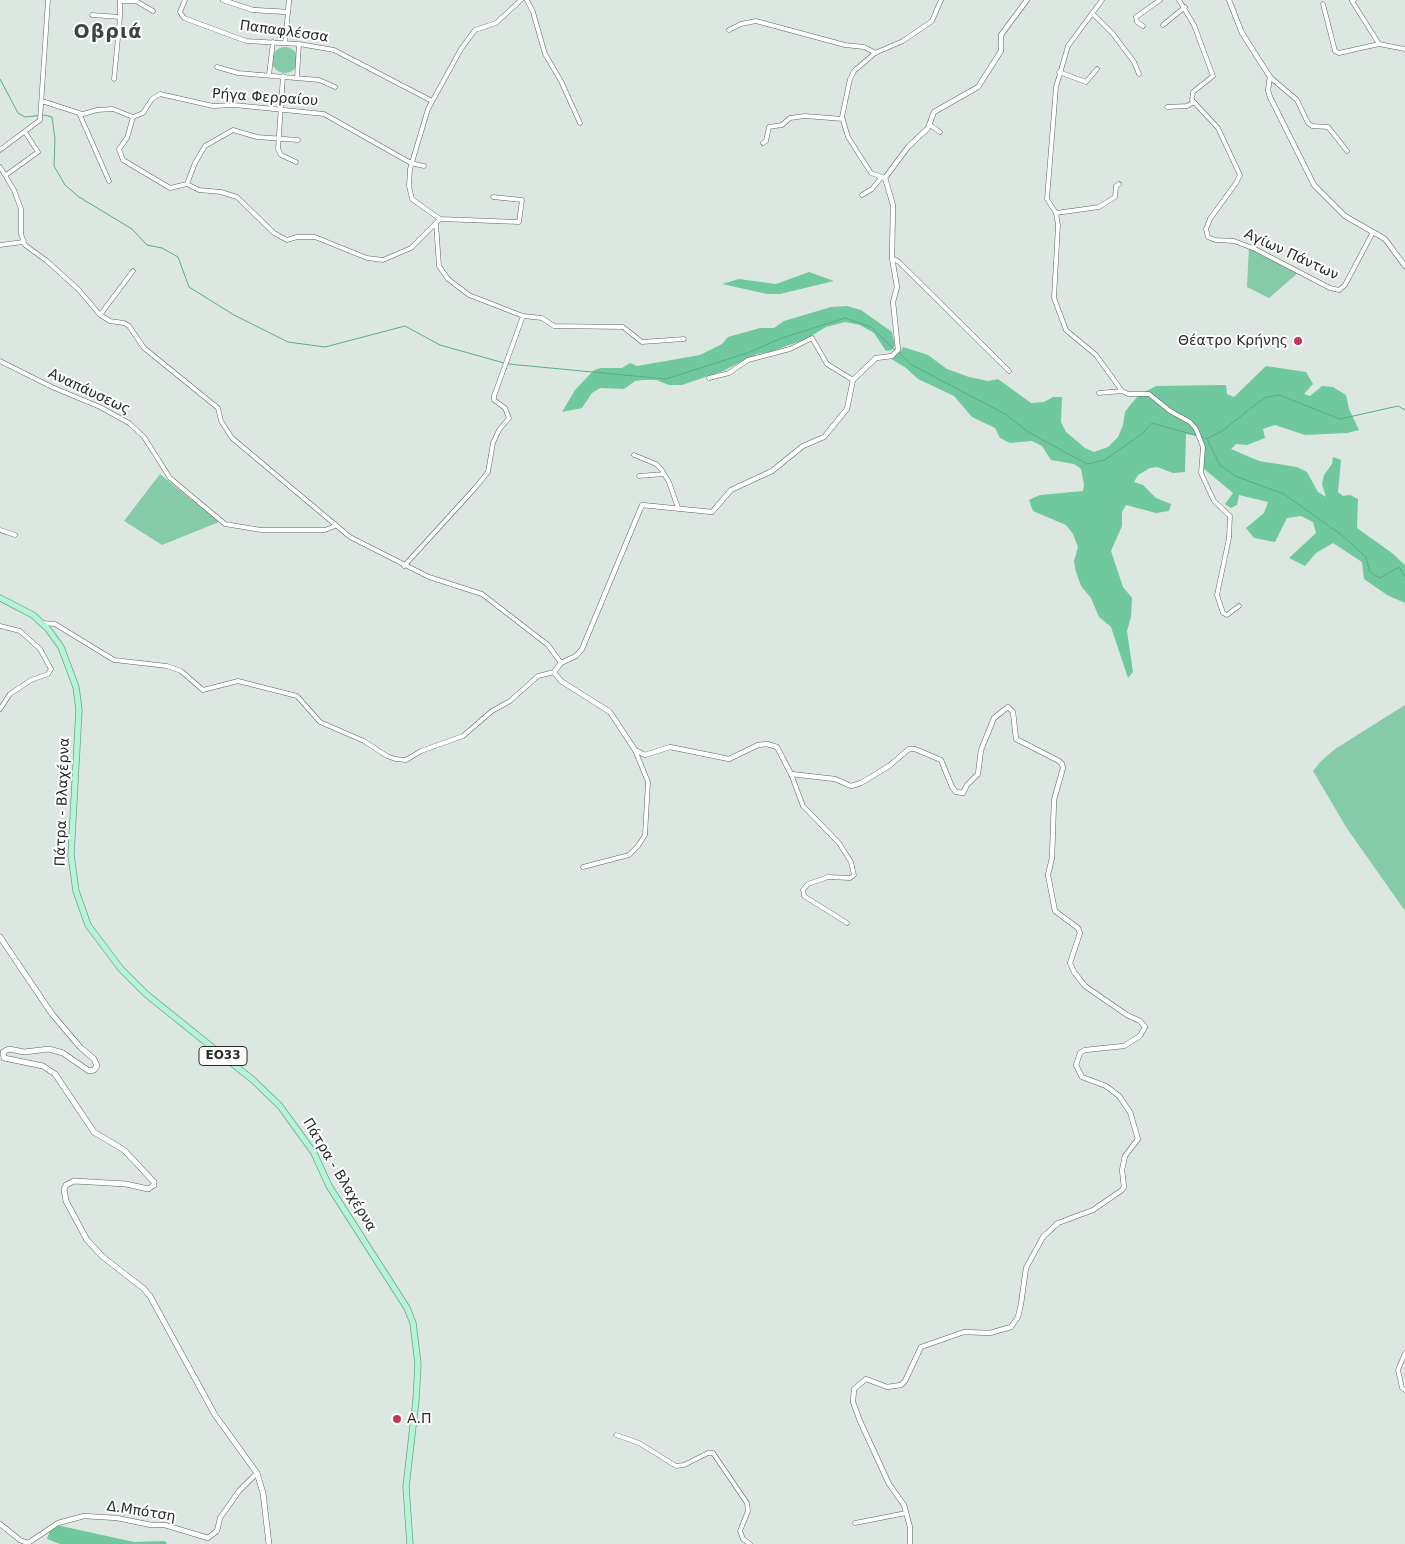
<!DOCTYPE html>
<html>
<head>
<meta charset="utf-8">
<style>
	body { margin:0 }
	canvas { display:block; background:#dde7e2 }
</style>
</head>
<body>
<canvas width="1405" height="1544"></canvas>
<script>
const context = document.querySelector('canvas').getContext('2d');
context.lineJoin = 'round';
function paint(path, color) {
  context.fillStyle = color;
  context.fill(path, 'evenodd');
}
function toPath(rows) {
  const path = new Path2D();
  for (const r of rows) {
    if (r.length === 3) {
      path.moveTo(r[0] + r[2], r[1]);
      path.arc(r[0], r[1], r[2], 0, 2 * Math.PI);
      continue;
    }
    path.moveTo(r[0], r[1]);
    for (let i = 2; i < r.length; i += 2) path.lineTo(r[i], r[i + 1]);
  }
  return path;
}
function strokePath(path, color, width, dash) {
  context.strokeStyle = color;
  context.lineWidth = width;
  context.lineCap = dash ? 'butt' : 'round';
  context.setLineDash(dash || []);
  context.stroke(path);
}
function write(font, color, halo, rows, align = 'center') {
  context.font = font + ' "DejaVu Sans",sans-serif';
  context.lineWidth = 4;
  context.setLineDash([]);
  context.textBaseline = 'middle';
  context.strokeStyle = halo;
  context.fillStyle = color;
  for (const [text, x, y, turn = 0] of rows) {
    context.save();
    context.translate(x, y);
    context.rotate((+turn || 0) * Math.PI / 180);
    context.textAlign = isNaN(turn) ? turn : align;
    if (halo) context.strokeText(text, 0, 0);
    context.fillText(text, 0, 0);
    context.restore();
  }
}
const green = toPath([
	[285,60,13],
	[1249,246,1299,272,1269,298,1247,287],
	[160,474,219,522,162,545,124,521],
	[1405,705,1405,911,1346,827,1313,771,1320,762,1335,749]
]);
const forest = toPath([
	[809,272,834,281,780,294,767,294,722,284,739,279,776,284],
	[847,306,861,310,892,332,895,345,892,350,886,351,874,333,860,325,845,322,826,327,806,339,770,352,757,354,723,371,682,385,669,385,656,380,644,380,635,381,624,389,600,388,592,393,582,408,562,412,575,390,594,370,601,368,622,368,630,363,637,366,700,355,722,344,728,337,760,328,774,328,784,321,831,307],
	[903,347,928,355,947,369,969,377,988,381,998,379,1031,403,1044,402,1053,397,1062,397,1061,422,1066,432,1085,448,1094,452,1108,447,1118,437,1123,425,1125,412,1131,404,1139,395,1156,386,1226,385,1227,394,1234,397,1266,366,1306,372,1313,384,1304,394,1310,396,1322,386,1333,387,1346,395,1349,409,1359,430,1347,433,1305,435,1275,425,1263,429,1265,438,1247,445,1236,444,1231,449,1259,461,1297,467,1307,472,1318,492,1326,497,1322,484,1324,475,1332,464,1333,457,1341,460,1338,492,1343,496,1350,495,1358,499,1357,528,1392,553,1405,565,1405,603,1387,595,1364,579,1362,562,1333,543,1316,553,1305,566,1289,558,1316,533,1313,522,1301,516,1287,518,1275,542,1254,538,1246,528,1264,513,1268,502,1239,495,1237,505,1231,508,1225,504,1233,493,1203,468,1202,439,1195,435,1186,434,1185,472,1173,473,1157,467,1150,468,1138,475,1134,482,1143,485,1156,498,1171,504,1169,511,1156,513,1126,505,1122,512,1122,526,1111,551,1123,587,1132,598,1131,617,1127,631,1133,672,1128,678,1111,627,1099,617,1091,598,1081,586,1076,572,1074,561,1078,547,1073,534,1066,525,1033,511,1029,500,1040,495,1083,491,1084,485,1081,469,1074,464,1051,460,1042,446,1032,441,1010,443,1000,438,995,428,972,417,954,396,918,379,906,368,890,358,901,351],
	[52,1524,134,1542,165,1541,167,1544,60,1544,47,1539]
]);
const stream = toPath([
	[0,79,18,113,25,117,44,115,52,117,55,139,54,166,65,185,79,197,132,229,147,245,162,248,178,257,189,287,234,315,288,342,325,347,405,326,440,345,504,363],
	[898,352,912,365,1005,414,1028,432,1087,464,1105,460,1143,433,1152,423,1198,436],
	[508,364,666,379,747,353,782,338,845,318,871,327,895,350],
	[1202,437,1207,439,1222,431,1264,398,1279,395,1340,419,1398,406,1405,410],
	[1207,439,1220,465,1235,476,1284,494,1343,536,1366,557,1370,572,1380,578,1399,567,1405,577]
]);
const minor = toPath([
	[185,0,180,12,184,18,246,41,299,44,334,50,432,101],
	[527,0,533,12,545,54,561,81,580,123],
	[1102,0,1068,46,1056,87,1047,199,1056,213,1058,225,1054,298,1066,330,1096,355,1122,391,1128,394,1149,394,1170,411,1190,422,1196,429,1203,447,1201,473,1214,501,1230,516,1229,538,1217,595,1223,613,1227,615,1239,606],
	[1179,0,1194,25,1213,76,1193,92,1192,100,1218,128,1240,175,1236,183,1210,219,1206,229,1208,237,1215,240,1234,241,1255,249,1330,288,1339,290,1345,285,1373,232],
	[1354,0,1352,1,1379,44],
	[120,1,136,1,153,11],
	[1323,4,1335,51,1339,53,1379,44,1405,49],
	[1093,14,1113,34,1134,62,1139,74],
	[92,15,120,17],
	[1163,25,1185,7],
	[1143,26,1137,22,1136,17,1160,0],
	[729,30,741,24,756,21,845,45,864,47,876,53],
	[285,43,288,12],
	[217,67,238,73,319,80,335,87],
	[1059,72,1086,82,1097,69],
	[269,75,273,42],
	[283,76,278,149,281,155,296,162],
	[297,77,299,44],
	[1270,77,1297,100,1308,123,1312,126,1328,127,1347,151],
	[114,79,120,17,120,0],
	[42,101,79,113,109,181],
	[1167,107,1187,106,1194,102],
	[79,113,83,114,97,110,113,109,133,117],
	[133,117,127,138,119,149,123,160,170,188,187,184,199,190,221,192,237,197,274,233,287,240,297,237,315,237,367,258,383,260,411,248,440,219],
	[133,117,143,113,152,99,160,94,213,106,234,105,324,114,411,163,424,166],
	[930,125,940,132],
	[763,143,766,141,769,127,782,125,790,118,805,116,843,119],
	[0,150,40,120,48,0],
	[0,167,14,190,21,209,21,234,25,245,47,261,79,290,100,315,110,321,124,323,129,326,144,348,218,408,221,421,232,438,350,537,429,577,482,594,548,645,561,663],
	[6,175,38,152,25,132],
	[885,178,871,173,848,137,842,117,850,79,854,71,875,53,903,41,932,21,941,0],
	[187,184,195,163,205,146,233,130,257,137,298,140],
	[862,195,872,189,881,178],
	[493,197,522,200,519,222,440,219,412,199,409,186,410,169,428,109,461,49,475,30,496,23,521,0],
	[1056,213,1099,207,1115,197,1116,186,1119,184],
	[436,223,439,266,448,279,469,295,523,316,542,318,554,326,623,327,642,342,684,339],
	[0,245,23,242],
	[892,258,899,262,1009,371],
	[100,315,133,271],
	[0,361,52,387,100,407,129,423,144,437,170,478,225,524,261,530,325,530,335,526],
	[709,378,729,373,748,360,790,349,812,338,827,364,853,380],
	[1099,393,1122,391],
	[634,455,656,464,661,469,669,482,678,508],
	[639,476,664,474],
	[0,530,15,535],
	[404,566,476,487,488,472,493,443,499,430,509,418,505,408,494,400,494,396,523,316],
	[42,623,55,624,114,660,167,666,181,671,203,690,238,681,297,696,320,722,364,741,387,756,395,759,406,760,421,751,463,736,492,711,510,701,538,676,554,672],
	[0,626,20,631,40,649,51,669,48,674,31,680,10,694,0,709],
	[791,774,803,806,839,843,851,862,854,875,850,878,828,877,808,884,803,890,804,896,847,923],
	[583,867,629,855,638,846,645,835,648,782,635,750],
	[1405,1353,1398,1370,1402,1388,1405,1390],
	[616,1435,639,1443,676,1466,684,1465,708,1453,713,1453,747,1503,748,1511,740,1531,743,1539,750,1544],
	[855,1523,906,1513]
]);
const tertiary = toPath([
	[223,0,253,10,288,12,289,0],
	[1229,0,1242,33,1270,77,1268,90,1270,97,1314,185,1345,216,1385,239,1405,266],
	[0,1524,20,1540,28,1543,58,1523,84,1516,117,1518,151,1525,165,1525,208,1538,217,1531,220,1518,239,1491,257,1473],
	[910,1544,910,1527,904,1505,889,1484,860,1421,853,1402,854,1389,866,1379,887,1387,901,1385,905,1381,921,1347,964,1332,990,1333,1011,1327,1018,1317,1021,1304,1026,1268,1043,1237,1058,1223,1093,1210,1122,1190,1124,1187,1122,1170,1125,1156,1138,1139,1130,1112,1119,1096,1106,1086,1082,1077,1076,1065,1080,1053,1085,1050,1124,1046,1140,1036,1145,1027,1140,1021,1127,1015,1085,986,1074,972,1070,963,1080,933,1078,928,1055,911,1048,875,1052,858,1054,800,1063,768,1062,764,1059,761,1016,739,1013,712,1008,707,994,718,981,750,978,774,967,785,963,793,956,792,952,787,941,760,915,749,909,749,889,766,861,783,851,786,835,779,791,774,777,747,767,744,758,745,729,759,670,747,645,755,635,750,610,712,561,681,554,672,561,663,576,656,582,649,642,505,712,512,731,490,772,471,803,446,824,437,847,409,853,380,876,358,892,356,898,350,893,302,897,287,892,258,893,205,885,178,908,147,928,128,934,112,978,87,1001,51,1001,35,1027,0]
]);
const secondary = toPath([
	[0,937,52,1014,80,1047,94,1059,97,1066,94,1070,89,1071,63,1053,49,1049,24,1052,9,1049,3,1052,4,1058,43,1066,55,1074,94,1132,124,1150,154,1182,154,1185,148,1189,126,1184,74,1181,66,1185,64,1189,66,1201,87,1240,103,1257,143,1288,150,1296,215,1415,257,1473,263,1493,269,1544]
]);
const primary = toPath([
	[0,598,33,615,48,629,61,647,76,687,79,710,71,855,76,891,88,925,121,969,146,994,253,1080,280,1106,314,1153,329,1186,407,1308,413,1323,418,1364,416,1400,406,1487,410,1544]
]);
const markers = [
	[1298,341,5,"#c53556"],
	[397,1419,5,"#c53556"]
];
const shields = [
	[223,1056,48]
];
const shieldNames = [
	["ΕΟ33",223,1056]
];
const streetNames = [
	["Παπαφλέσσα",284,32,8],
	["Ρήγα Φερραίου",265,98,4],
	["Αγίων Πάντων",1291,255,25],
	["Αναπάυσεως",89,392,25],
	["Πάτρα - Βλαχέρνα",63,802,-88],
	["Πάτρα - Βλαχέρνα",339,1175,59],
	["Δ.Μπότση",141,1512,9]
];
const poiNames = [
	["Θέατρο Κρήνης",1288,341],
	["Α.Π",407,1419,"left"]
];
const districtNames = [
	["Οβριά",108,33]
];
paint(green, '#86cba9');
paint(forest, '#6fc89e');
strokePath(stream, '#54ad85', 1);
strokePath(minor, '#5c6560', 5);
strokePath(tertiary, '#5c6560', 5.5);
strokePath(secondary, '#5c6560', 6);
strokePath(primary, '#65a888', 7);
strokePath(minor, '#fff', 4);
strokePath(tertiary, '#fff', 4.5);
strokePath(secondary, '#fff', 5);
strokePath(primary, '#b6f3d6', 5.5);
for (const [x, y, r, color] of markers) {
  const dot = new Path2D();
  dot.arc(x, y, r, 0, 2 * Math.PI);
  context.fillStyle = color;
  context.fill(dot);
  strokePath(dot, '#fff', 2);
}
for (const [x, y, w] of shields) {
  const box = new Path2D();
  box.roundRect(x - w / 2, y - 9.5, w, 19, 4);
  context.fillStyle = '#fff';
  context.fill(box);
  strokePath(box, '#272b28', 1);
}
write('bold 12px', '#272b28', null, shieldNames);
write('14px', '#272b28', '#fff', streetNames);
write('14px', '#272b28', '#fff', poiNames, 'right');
context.letterSpacing = '1px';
write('bold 19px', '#3b443f', '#fff', districtNames);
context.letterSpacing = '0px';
</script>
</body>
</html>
